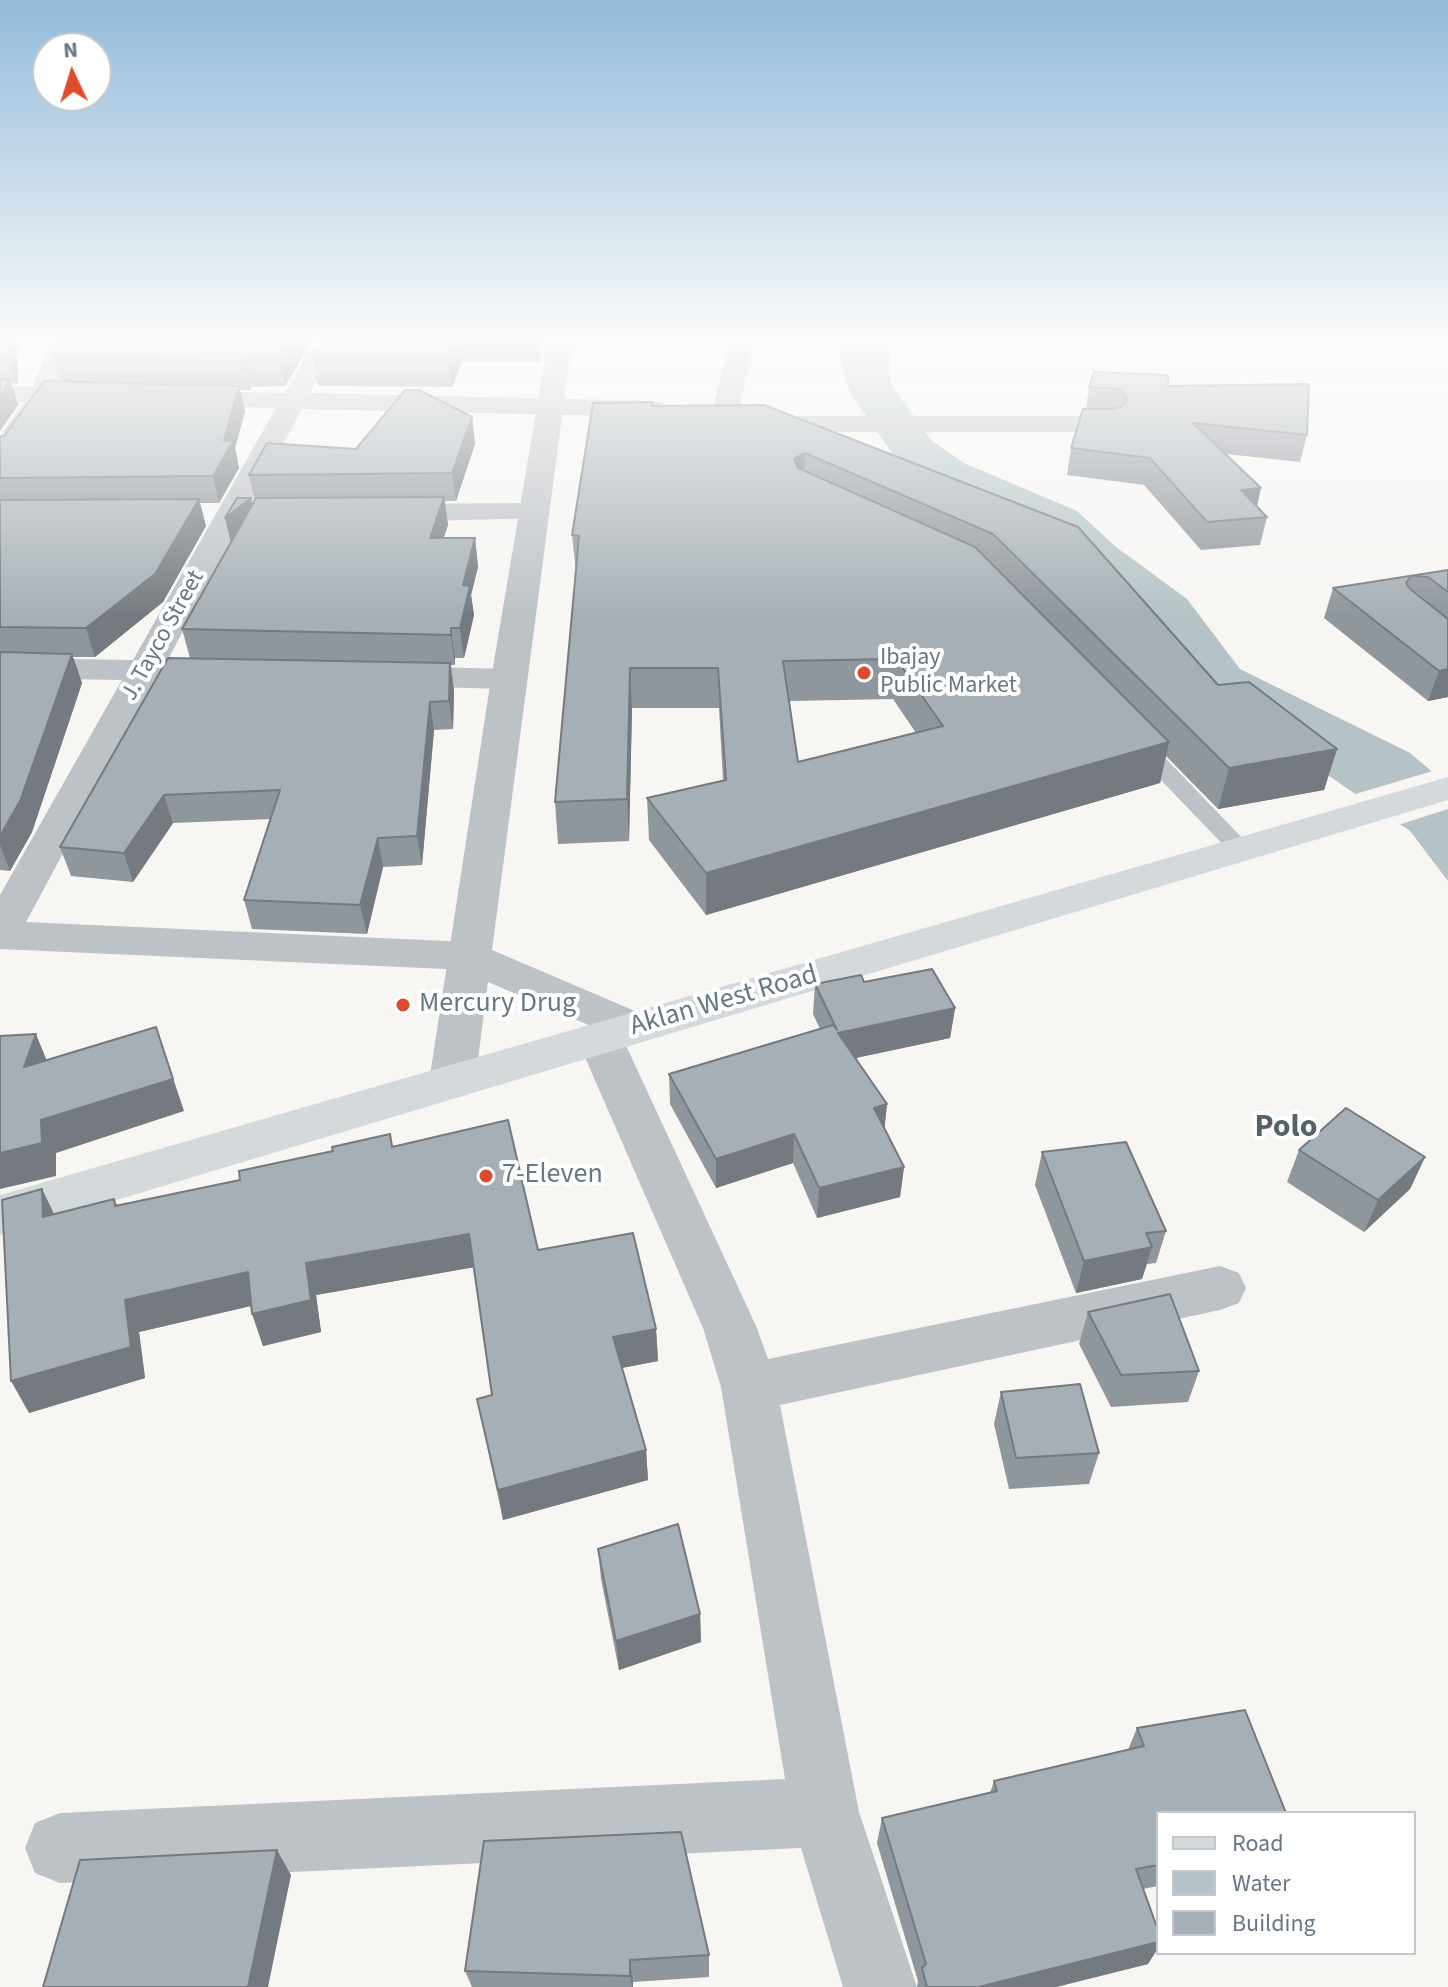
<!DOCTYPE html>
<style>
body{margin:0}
#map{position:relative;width:1448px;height:1987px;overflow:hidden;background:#f7f6f3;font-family:"Source Sans 3",sans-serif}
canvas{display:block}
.legend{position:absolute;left:1156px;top:1811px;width:260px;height:144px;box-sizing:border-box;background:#fff;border:2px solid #c2c9ce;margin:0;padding:10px 14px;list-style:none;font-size:24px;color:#667884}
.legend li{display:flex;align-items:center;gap:16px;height:40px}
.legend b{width:40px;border:2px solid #c2c9ce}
.north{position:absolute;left:32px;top:32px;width:80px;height:80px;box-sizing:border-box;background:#fff;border:2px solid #c2c9ce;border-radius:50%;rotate:356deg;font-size:22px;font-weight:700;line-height:32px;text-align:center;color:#667884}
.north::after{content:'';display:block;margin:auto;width:28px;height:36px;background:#de4b2c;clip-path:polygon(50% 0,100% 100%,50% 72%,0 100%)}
</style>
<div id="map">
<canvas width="1448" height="1987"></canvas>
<ul class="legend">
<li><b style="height:10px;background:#d4d9dc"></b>Road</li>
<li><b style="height:22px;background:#b5c3c6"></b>Water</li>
<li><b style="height:22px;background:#a6afb5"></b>Building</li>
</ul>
<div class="north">N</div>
</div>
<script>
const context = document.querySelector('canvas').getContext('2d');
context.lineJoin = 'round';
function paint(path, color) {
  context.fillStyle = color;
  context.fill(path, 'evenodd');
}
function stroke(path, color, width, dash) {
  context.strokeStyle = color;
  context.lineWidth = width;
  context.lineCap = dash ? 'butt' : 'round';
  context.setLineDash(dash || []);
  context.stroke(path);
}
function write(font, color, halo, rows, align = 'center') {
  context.font = font + ' "Source Sans 3",sans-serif';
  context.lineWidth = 8;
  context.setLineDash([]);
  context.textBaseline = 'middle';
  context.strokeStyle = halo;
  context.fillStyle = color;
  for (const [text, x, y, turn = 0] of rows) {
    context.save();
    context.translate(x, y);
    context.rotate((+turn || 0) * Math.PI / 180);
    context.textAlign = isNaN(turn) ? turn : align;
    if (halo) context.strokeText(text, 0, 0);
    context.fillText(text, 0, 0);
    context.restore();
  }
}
paint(new Path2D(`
 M846,340H890V383L931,440L964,463L1077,511L1116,547L1187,599L1240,669L1410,753L1448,785V881L1410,831L1304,759L904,470L850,393L839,357Z`), '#b5c3c6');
paint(new Path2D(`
 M1436,770L1448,780V809L1395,826L1352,795Z`), '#f7f6f3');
paint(new Path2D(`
 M1139,738L1147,739L1249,845L1253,850L1249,855H1233L1131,749L1128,744Z`), '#bdc2c6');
paint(new Path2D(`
 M315,340H339L310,393L653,401L662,403L666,409L662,415L653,417L302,409L167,661L182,664L187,671L182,678L156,681L26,922L468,942L483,946L489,956L483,966L468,970L0,949V895L122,680L0,678V658L133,660L276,408L182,406L173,403L169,398L173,393L182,390L285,393Z
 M730,340H754L738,416H1107L1116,418L1120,424L1116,430L1107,432H730L714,426L710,420Z
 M0,386L90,388L99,391L103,396L99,401L90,404L0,402Z
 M533,503L543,506L548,512L543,518L386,522L376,519L371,513L376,507L386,504Z
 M394,666L508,669L520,672L525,679L520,686L508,689L394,686L382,683L377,676L382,669Z
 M600,1023L616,1028L623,1039L757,1328L768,1359L1220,1266L1239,1273L1246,1288L1239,1303L1220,1310L780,1405L859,1812L917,1987H843L801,1848L60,1883L35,1873L25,1848L35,1823L60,1813L785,1779L721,1387L703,1328L577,1039L584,1028Z`), '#bdc2c6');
paint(new Path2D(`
 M50,340H74L56,395L10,461L0,463V436L30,394Z
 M548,340H572L492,950L649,1017L656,1028L649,1039L633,1044L488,982L475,1082L469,1094L452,1099L435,1094L429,1082L491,679Z`), '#bdc2c6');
paint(new Path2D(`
 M1448,777V800L0,1235V1195Z`), '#d4d9dc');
paint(new Path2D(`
 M0,340H17L18,384L11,383L18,405L0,431Z
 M313,340L285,386L251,387V390H240L245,411L235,448L239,468L219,503H200L206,526L163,602L95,657H73L82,683L32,832L10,871L0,870V437L4,436L62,381L54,357Z
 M323,340H541L540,362H462L452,387L318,386L313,358Z
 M1168,386L1307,435L1300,462L1226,454L1257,507L1267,517L1260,545L1201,550L1144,485L1067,475L1071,448L1086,409L1089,387Z
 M653,406L1078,527L1218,685L1337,749L1324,790L1218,809L1166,756L1160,783L706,915L649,840L647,798L723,780L719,708H632L629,841L558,844L555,802L576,572L572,535ZM893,699L916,733L798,762L789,701Z
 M472,417L475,444L456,501H445L448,525L443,538H475L478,567L471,595L474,615L464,658H455V665H451L454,691L453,729L434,730L422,865L383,867L367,934L252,929L244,900L271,819L173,823L133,882L71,876L60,847L190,658L182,629L231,543L225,518L252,505L255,501L249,475L356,449Z
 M1448,570V697L1428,701L1324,618L1333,588Z
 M864,982L955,1008L950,1038L856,1058L887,1104L884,1129L904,1167L900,1197L817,1218L793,1163L716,1188L670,1104L669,1074L820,1029L813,1014L815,984Z
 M390,1134L393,1147L538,1250L656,1329L658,1361L622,1368L646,1450L648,1480L503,1520L477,1399L492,1395L474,1267L316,1295L321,1332L263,1346L251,1306L139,1332L145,1378L29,1413L42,1189L54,1214L114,1199L117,1205L240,1180Z
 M1299,1150L1425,1157L1410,1189L1364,1232L1287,1182Z
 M1042,1152L1166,1231L1156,1263L1147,1264L1142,1279L1076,1293L1035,1185Z
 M1088,1312L1199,1371L1188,1402L1111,1407L1079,1344Z
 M1001,1392L1099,1453L1089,1484L1009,1489L994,1424Z
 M598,1549L700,1614L701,1642L619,1670L601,1579Z
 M1245,1710L1158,1813V1886L1143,1889L1158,1930V1948L1148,1964L1056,1987H917L918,1981L877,1843L882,1818L990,1793L994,1781L1128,1750L1137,1728Z
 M484,1841L709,1955V1977L633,1982V1987H472L465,1971Z`), '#8f969c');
paint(new Path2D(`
 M10,340H17L18,384L10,359Z
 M291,340H313L285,386L280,358Z
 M457,340H460L462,362L452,387L448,359Z
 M538,340H541L540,362Z
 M246,359L251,387V390L245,362Z
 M10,380L18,405L0,431V394Z
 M239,386L245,411L235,448L239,468L219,503L213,476Z
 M472,417L475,444L456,501L452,473Z
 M805,453L804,489L794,459Z
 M1261,488L1255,516L1241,490Z
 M444,497L448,525L434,567L430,538Z
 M251,498L257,526L232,546L225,518Z
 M199,499L206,526L163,602L95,657L86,628Z
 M475,538L478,567L471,595L474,615L464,658L460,628L463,585Z
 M451,628L455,658V665L451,635Z
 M72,654L82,683L32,832L10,871L0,845V836Z
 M450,663L454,691L453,729L449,701Z
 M630,668L632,708L629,841L627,799Z
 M1448,669V697L1428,701L1439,671Z
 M430,702L434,730L422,865L417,836Z
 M1169,742L1160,783L706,915V873Z
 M1337,749L1324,790L1218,809L1229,768Z
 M164,795L173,823L133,882L124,853Z
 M378,838L383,867L367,934L360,905Z
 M955,1008L950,1038L836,1062L838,1033Z
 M156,1027L184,1111L56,1153V1176L0,1189V1153Z
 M36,1034L49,1066L24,1067Z
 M887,1104L884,1134L874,1108Z
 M794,1134L793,1163L716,1188V1159Z
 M1425,1157L1410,1189L1364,1232L1378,1200Z
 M904,1167L900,1197L817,1218L819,1188Z
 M42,1189L57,1221L43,1217Z
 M469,1234L475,1267L316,1295L321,1332L263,1346L252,1314L306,1263Z
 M1152,1247L1142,1279L1076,1293L1084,1261Z
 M248,1272L259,1304L139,1332L145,1378L29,1413L11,1381L125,1300Z
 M656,1329L658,1361L616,1369L613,1337Z
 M646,1450L648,1480L503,1520L498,1490Z
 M700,1614L701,1642L619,1670L616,1641Z
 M277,1850L291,1875L268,1987H248Z
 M1158,1942V1948L1148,1964L1056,1987H979Z
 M630,1960L633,1982V1987H632L630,1976Z`), '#747a7f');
const building = new Path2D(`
 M0,340H10V359L0,358Z
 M61,340H291L280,358L246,359L245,362L54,357Z
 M323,340H457L448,359L313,358Z
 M1094,372L1168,375V386L1309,384L1307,435L1193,423L1261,488L1241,490L1267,517L1207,522L1150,458L1071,448L1083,409H1112L1121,407L1127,400L1121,389L1089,387Z
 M0,379L10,380L0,394Z
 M44,381L239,386L224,441H233L213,476L0,478V437L4,436Z
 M405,390H419L472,417L452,473L249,475L267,443L356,449Z
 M653,402L652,406L764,405L1078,527L1218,685L1249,682L1337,749L1229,768L993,534L805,453L794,459L798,468L975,547L1169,742L706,873L647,798L726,780L718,668H630L627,799L555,802L579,536L572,535L593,403ZM896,659L943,726L798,762L783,661Z
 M444,497L430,538H475L463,585L470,586L460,628H451V635L182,629L256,498Z
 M237,498H251L225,518Z
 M199,499L155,574L86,628L0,627V500Z
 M1448,570V592L1428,577L1411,576L1406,583L1410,589L1448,619V669L1439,671L1333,588Z
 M0,652L72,654L20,801L0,836Z
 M168,658L450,663L449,701L430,702L417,836L378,838L360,905L244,900L280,790L164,795L124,853L60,847Z
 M932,969L955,1008L838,1033L887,1104L874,1108L904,1167L819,1188L794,1134L716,1159L669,1074L833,1025L837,1030L815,984L861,975L864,982Z
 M156,1027L173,1079L41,1120L42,1143L0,1153V1036L36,1034L24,1067Z
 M1346,1108L1425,1157L1378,1200L1299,1150Z
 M508,1120L538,1250L633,1233L656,1329L613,1337L646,1450L498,1490L477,1399L492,1395L469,1234L306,1263L311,1300L252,1314L248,1272L125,1300L131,1347L11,1381L2,1200L42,1189L43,1217L114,1199L115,1206L240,1180L239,1171L333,1151L332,1147L390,1134L392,1147Z
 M1126,1142L1166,1231L1146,1233L1152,1247L1084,1261L1042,1152Z
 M1170,1294L1199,1371L1121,1375L1088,1312Z
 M1080,1384L1099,1453L1016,1458L1001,1392Z
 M678,1524L700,1614L616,1641L598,1549Z
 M1245,1710L1286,1813H1158V1865L1136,1869L1158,1930V1942L979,1987H927L922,1968L926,1964L882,1818L997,1791L994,1781L1144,1746L1137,1728Z
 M681,1832L709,1955L630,1960V1976L465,1971L484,1841Z
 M277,1850L248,1987H43L80,1860Z`);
paint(building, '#a6afb5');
stroke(building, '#747a7f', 2);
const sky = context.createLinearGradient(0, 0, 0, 618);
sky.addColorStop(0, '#93bada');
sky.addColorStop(0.55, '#fbfbfa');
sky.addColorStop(1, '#fbfbfa00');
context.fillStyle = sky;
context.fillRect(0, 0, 1448, 618);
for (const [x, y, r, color] of [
 [864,673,8,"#de4b2c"],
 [403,1005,8,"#de4b2c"],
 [486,1176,8,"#de4b2c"]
]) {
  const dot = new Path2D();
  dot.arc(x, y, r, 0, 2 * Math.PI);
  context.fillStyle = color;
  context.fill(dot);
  stroke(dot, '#fff', 3);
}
write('24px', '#667884', '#fff', [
 ["J. Tayco Street",164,636,-61]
]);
write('24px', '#667884', '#fff', [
 ["Ibajay",880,659],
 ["Public Market",880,687]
], 'left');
write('28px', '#667884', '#fff', [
 ["Aklan West Road",724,1002,-16]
]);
write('28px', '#667884', '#fff', [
 ["Mercury Drug",419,1005],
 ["7-Eleven",502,1176]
], 'left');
write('bold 32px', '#546169', '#fff', [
 ["Polo",1286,1129]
]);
</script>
